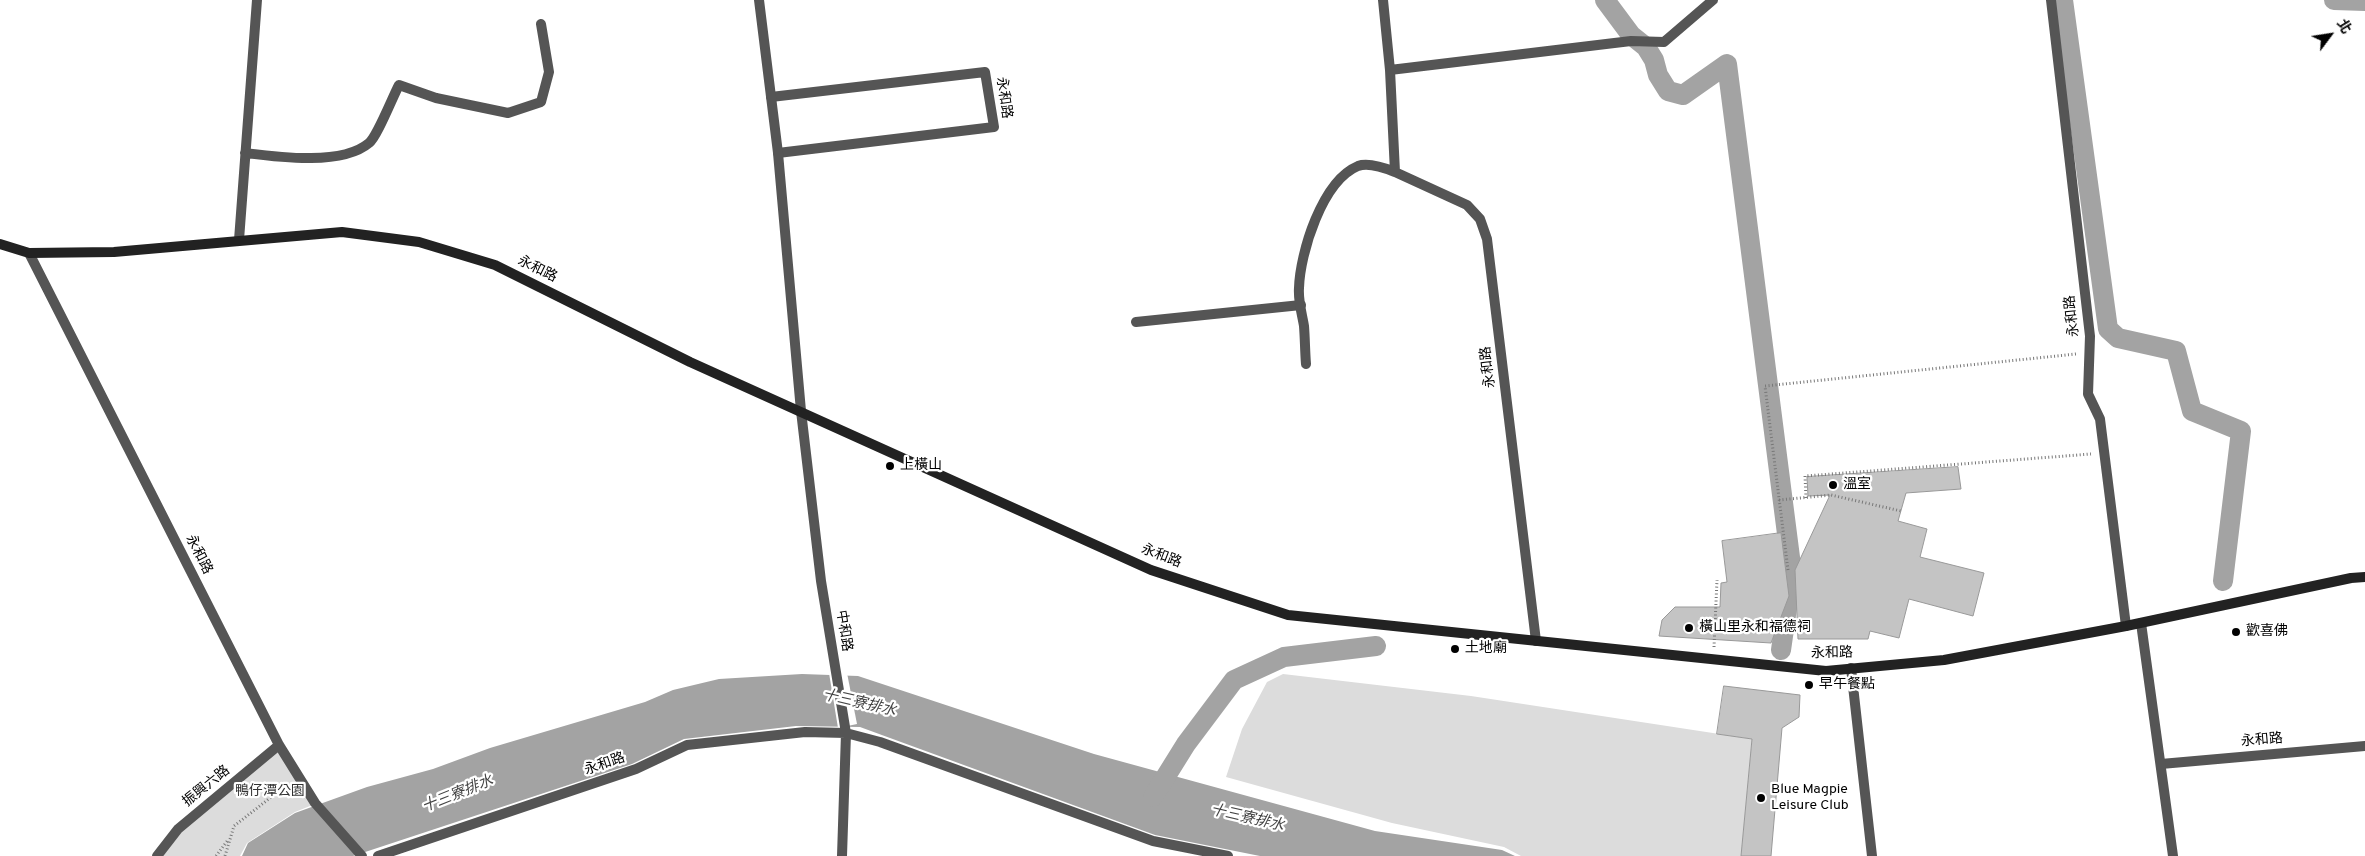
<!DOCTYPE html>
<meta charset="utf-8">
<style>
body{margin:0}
#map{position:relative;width:2365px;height:856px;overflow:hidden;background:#fff;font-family:Overpass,"Noto Sans TC",sans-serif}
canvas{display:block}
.north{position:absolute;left:2305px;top:10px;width:50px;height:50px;-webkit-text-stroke:4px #fff;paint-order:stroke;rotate:59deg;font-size:14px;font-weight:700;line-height:20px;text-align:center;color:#000}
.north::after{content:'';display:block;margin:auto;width:18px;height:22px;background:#000;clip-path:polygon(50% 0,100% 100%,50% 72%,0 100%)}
</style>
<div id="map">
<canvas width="2365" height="856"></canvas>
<div class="north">北</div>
</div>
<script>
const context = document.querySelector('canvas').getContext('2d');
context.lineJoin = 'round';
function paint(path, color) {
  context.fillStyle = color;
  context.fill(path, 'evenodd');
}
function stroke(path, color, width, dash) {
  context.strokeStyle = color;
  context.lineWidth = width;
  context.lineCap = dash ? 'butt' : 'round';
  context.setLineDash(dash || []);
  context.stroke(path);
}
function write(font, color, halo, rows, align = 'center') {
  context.font = font + ' Overpass,"Noto Sans TC",sans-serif';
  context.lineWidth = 4.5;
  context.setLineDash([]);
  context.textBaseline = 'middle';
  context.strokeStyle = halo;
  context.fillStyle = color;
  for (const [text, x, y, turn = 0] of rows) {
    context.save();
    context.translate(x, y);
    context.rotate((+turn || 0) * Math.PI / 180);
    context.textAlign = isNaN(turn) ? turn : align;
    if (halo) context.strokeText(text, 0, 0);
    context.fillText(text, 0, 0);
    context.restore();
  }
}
paint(new Path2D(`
 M1283,674L1471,696L1752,739L1741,856H1521L1504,847L1392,823L1226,777L1242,729L1267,682Z
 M279,747L315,804L295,812L247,843L240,856H158L178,830Z`), '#dcdcdc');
paint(new Path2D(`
 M802,674L858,676L1094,754L1375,831L1502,850L1515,856H1260L1155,835L860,727L796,726L684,739L632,764L353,856H242L248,843L295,813L367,787L433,769L490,748L645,702L673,690L719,679Z`), '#a3a3a3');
paint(new Path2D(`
 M829,673H847L857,724L838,728Z`), '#fff');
stroke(new Path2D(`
 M1605,0L1631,35L1646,47L1654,60L1658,75L1668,91L1683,95L1727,64L1792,573L1781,650
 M2063,0L2108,329L2118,338L2176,351L2192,411L2241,431L2223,581
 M2334,0L2365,1
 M1153,797L1186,744L1234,680L1284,657L1376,646`), '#a3a3a3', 20);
const building = new Path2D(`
 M1958,467L1961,489L1906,493L1898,521L1927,529L1920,557L1984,573L1973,616L1909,599L1899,638L1870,631L1868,639H1798L1795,570L1830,495L1808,496L1807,477Z
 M1781,533L1789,596L1771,643L1659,636L1662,620L1675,607H1720L1721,583L1727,582L1722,541Z
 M1724,686L1800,695L1799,717L1782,728L1771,856H1741L1752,739L1717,734Z`);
paint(building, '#c4c4c4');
stroke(building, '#999', 1);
stroke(new Path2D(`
 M1806,498L1805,476L2091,454
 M1779,500L1831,495L1901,511
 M1788,570L1765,386L2076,354
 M1714,647L1717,580
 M216,856L228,840
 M225,856L234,826L288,784`), '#777', 3, [1, 2.5]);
stroke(new Path2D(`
 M771,97L985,72L994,127L778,153
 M1136,322L1301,305
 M1851,668L1872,856
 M2161,764L2365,746`), '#555', 10);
stroke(new Path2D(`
 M759,0L778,153L801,411L821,581L846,733L842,856
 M1383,0L1390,70L1395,172L1467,205L1480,219L1487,239L1536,641
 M2051,0L2090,336L2088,394L2100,419L2126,626
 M1390,70L1631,41L1664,42L1713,0
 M245,153C277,157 342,166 369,143C377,137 393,96 399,85L436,98L508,113L541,102L549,72L541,24
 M239,240L257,0
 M29,253L279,745L315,803L362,856
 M1306,364C1305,352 1305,339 1304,326C1302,314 1298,301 1299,288C1300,253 1322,181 1358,166C1369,162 1385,168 1395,172
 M2141,623L2173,856
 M157,856L178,829L279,745
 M378,856L636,769L687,745L805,732L846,733L880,742L1153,841L1228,856`), '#555', 10);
stroke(new Path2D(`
 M0,244L29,253L114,252L342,232L419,242L495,265L690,362L1151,570L1288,615L1826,671L1944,660L2126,626L2351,578L2365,577`), '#222', 10);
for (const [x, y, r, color] of [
 [890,466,5,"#000"],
 [1833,485,5,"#000"],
 [1689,628,5,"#000"],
 [2236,632,5,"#000"],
 [1455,649,5,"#000"],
 [1809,685,5,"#000"],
 [1761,798,5,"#000"]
]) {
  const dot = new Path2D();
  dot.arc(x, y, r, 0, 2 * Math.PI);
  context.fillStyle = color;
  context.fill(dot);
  stroke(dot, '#fff', 2);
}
write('14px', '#000', '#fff', [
 ["永和路",1003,98,82],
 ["永和路",537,270,26],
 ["永和路",2073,316,-96],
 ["永和路",1489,367,-97],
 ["永和路",198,555,63],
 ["永和路",1161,557,21],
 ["中和路",843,631,81],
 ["永和路",1832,654,-1],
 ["永和路",2262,741,-5],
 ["永和路",605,765,-19],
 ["振興六路",207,787,-39]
]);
write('14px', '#000', '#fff', [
 ["上橫山",900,466],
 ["溫室",1843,485],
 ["橫山里永和福德祠",1699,628],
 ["歡喜佛",2246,632],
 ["土地廟",1465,649],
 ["早午餐點",1819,685],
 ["Blue Magpie",1771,790],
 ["Leisure Club",1771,806]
], 'left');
write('14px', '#333', '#fff', [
 ["鴨仔潭公園",270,792]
]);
write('italic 15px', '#444', '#fff', [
 ["十三寮排水",859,704,13],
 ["十三寮排水",458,795,-22],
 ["十三寮排水",1247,819,13]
]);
</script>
